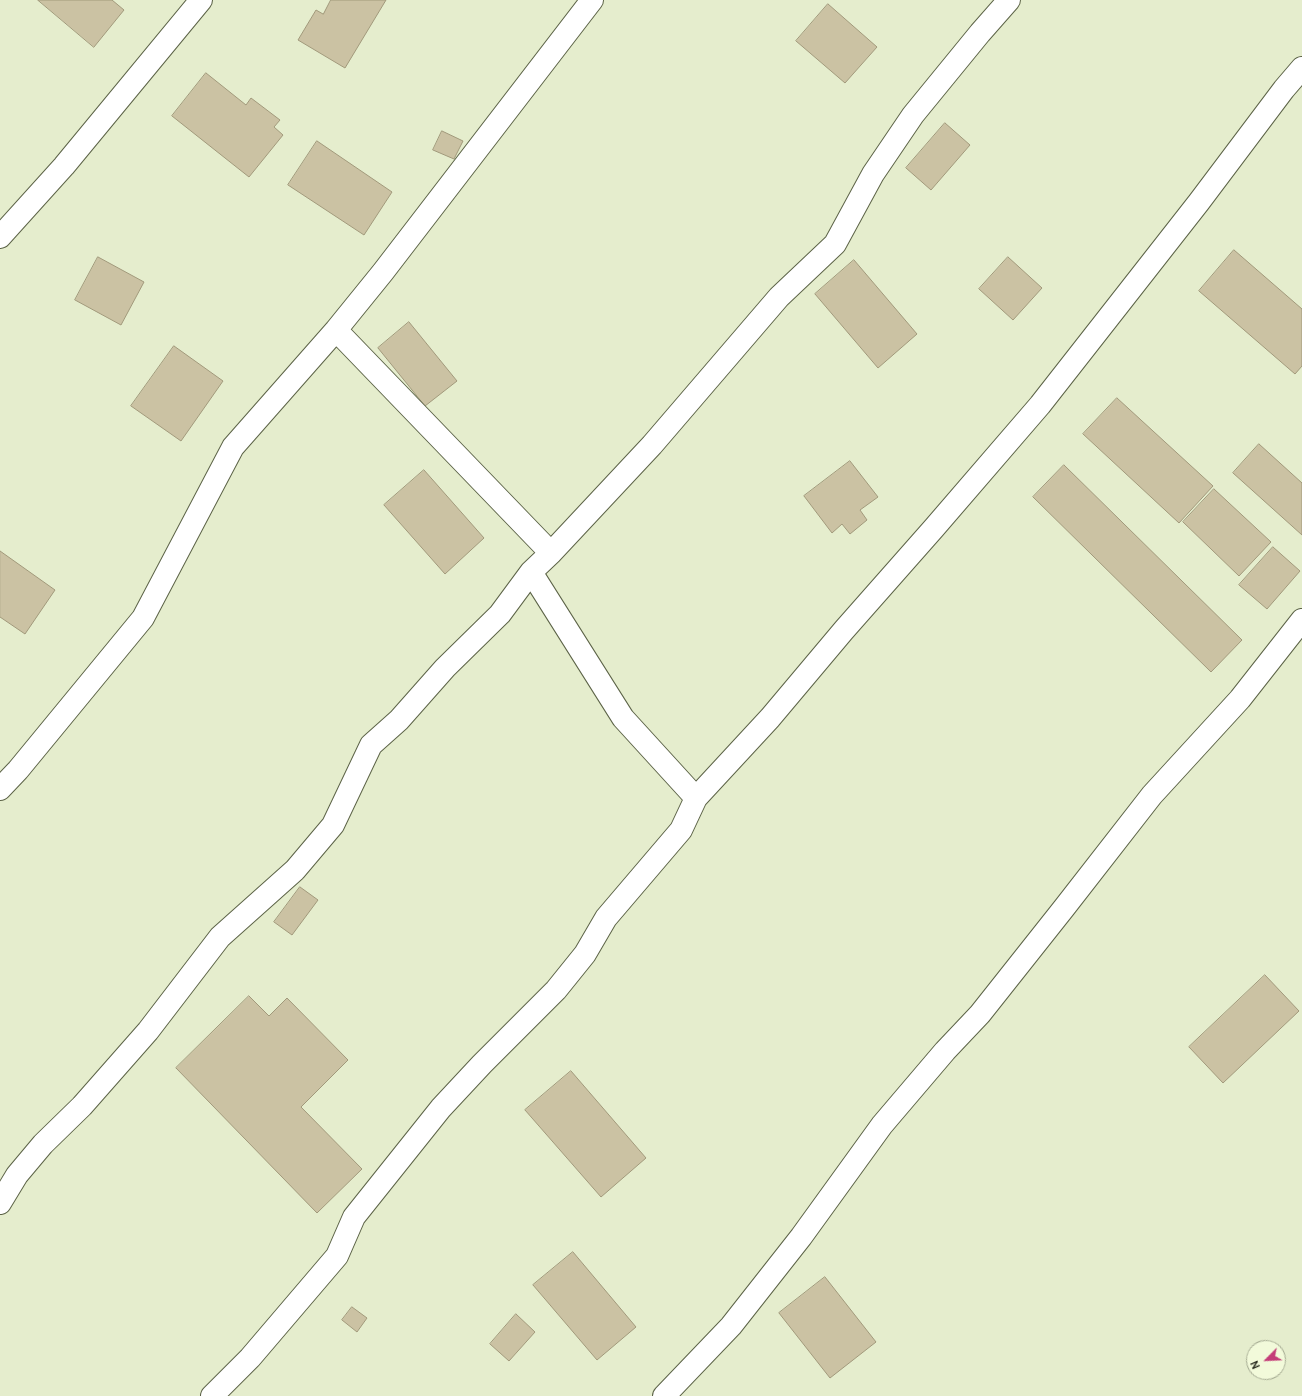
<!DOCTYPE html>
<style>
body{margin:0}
#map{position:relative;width:1302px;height:1396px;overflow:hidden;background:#e5edcd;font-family:Overpass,sans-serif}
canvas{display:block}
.north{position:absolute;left:1246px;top:1340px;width:40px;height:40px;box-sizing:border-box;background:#f2fada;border:1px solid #a4aa91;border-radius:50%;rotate:246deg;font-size:11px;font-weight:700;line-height:16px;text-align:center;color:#2e3124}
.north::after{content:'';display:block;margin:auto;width:14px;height:18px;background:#c43c78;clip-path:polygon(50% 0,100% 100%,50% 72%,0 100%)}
</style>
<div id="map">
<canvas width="1302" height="1396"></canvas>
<div class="north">N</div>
</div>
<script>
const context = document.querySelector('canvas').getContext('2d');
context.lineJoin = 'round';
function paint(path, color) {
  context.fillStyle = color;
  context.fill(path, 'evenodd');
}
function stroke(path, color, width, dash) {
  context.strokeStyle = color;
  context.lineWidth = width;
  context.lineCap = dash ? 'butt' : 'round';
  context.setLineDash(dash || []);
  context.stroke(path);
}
const building = new Path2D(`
 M38,0H112L124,10L94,47Z
 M331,0H386L345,68L298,40L316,10L323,14Z
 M828,4L877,47L845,83L796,41Z
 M206,73L246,105L251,98L280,120L274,127L283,135L249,177L172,116Z
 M945,123L970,145L931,190L906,168Z
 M442,131L463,141L454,159L433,150Z
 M317,141L392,192L364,235L288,185Z
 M1234,250L1302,309V366L1295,374L1199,291Z
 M98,257L144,282L121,325L75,300Z
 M1008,257L1042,288L1013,320L979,289Z
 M854,260L917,334L878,368L815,294Z
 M409,322L457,381L425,406L378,348Z
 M174,346L223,381L181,441L131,406Z
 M1117,398L1213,486L1179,523L1083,434Z
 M1259,444L1302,483V535L1233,473Z
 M850,461L878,497L860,510L867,520L850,534L842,524L832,533L804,496Z
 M1064,465L1242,640L1211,672L1033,497Z
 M424,470L484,538L445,574L384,505Z
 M1214,489L1271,542L1239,576L1183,522Z
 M1273,547L1300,571L1267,609L1239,585Z
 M0,551L55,590L25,634L0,617Z
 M300,887L318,900L292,935L274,922Z
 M1265,975L1299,1011L1223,1083L1189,1047Z
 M249,996L269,1016L287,998L348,1060L301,1107L362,1169L317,1213L176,1068Z
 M571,1071L646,1158L601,1197L525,1110Z
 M573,1252L636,1327L597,1360L533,1285Z
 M825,1277L876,1342L830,1378L779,1313Z
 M352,1307L367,1318L357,1332L342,1320Z
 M516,1314L535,1332L509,1361L490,1344Z`);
paint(building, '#cbc2a3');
stroke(building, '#a1997b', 1);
const minor = new Path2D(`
 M0,237L64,166L201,0
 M336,330L551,553
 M531,572L623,718L696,798
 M0,789L18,770L143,618L233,447L336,330L383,272L592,0
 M0,1203L17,1175L43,1144L82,1106L148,1031L220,937L295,870L333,825L371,745L399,720L445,668L500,614L531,572L551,553L652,445L779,297L835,244L873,174L913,115L980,33L1009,0
 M212,1396L250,1358L337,1256L354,1217L441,1108L482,1064L556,990L585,954L606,918L681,830L696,798L770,718L844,630L934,528L1040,405L1199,202L1284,89L1302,68
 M664,1396L731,1326L801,1237L882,1125L945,1051L980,1014L1064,908L1152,795L1240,699L1302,620`);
stroke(minor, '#5c6347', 24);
stroke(minor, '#fff', 22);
</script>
